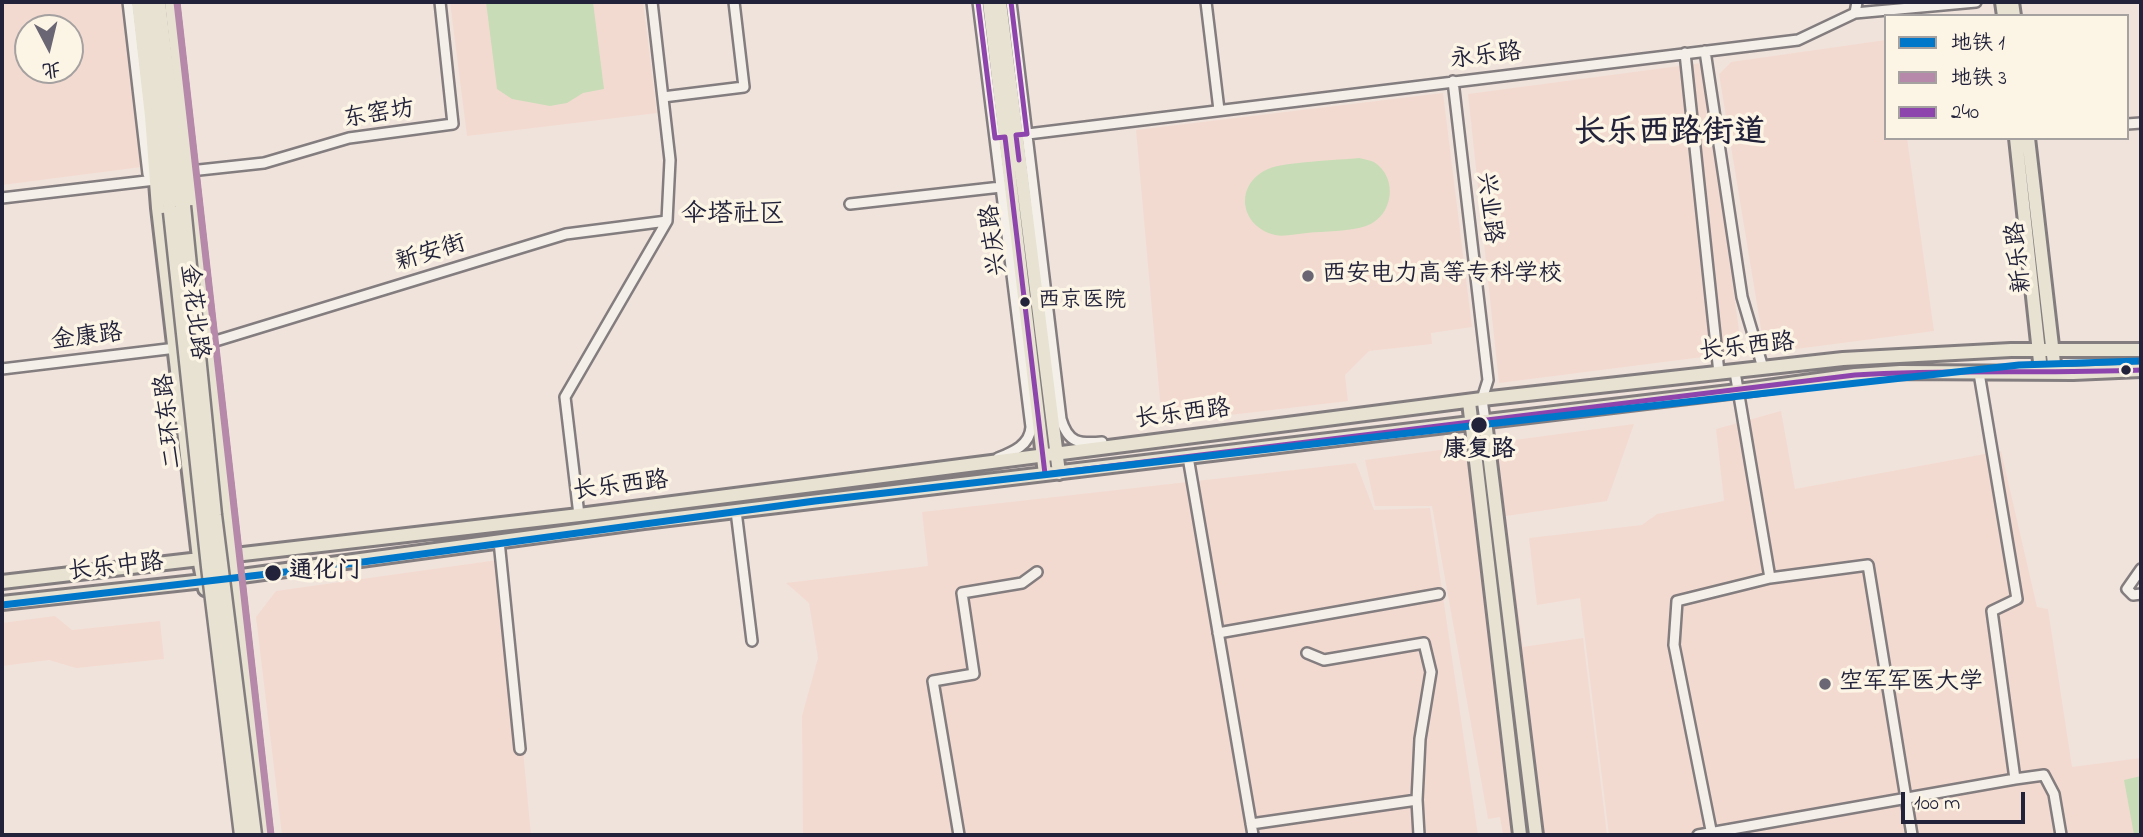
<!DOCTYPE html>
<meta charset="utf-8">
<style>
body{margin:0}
#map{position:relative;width:2143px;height:837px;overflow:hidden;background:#f0e3db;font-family:"Indie Flower","LXGW WenKai TC",sans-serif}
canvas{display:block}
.frame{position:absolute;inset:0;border:4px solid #22223b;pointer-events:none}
.legend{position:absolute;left:1884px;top:14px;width:245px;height:126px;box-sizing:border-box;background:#fcf5e5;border:2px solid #a5a1a1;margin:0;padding:9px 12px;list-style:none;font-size:21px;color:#22223b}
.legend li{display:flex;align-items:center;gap:14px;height:35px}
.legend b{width:35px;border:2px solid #a5a1a1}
.north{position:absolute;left:14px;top:14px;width:70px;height:70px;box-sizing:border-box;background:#fcf5e5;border:2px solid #a5a1a1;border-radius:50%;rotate:173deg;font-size:19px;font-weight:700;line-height:28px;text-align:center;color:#22223b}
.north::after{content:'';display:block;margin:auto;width:24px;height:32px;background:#6a6673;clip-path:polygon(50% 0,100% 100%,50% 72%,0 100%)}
.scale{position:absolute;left:1901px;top:792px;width:124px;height:32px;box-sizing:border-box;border:4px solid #22223b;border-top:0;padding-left:9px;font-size:21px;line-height:24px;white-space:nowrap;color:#22223b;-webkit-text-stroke:5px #fcf5e5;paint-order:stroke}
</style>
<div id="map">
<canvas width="2143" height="837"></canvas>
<div class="frame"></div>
<ul class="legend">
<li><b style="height:9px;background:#0077c8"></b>地铁 1</li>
<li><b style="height:9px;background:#b688a9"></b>地铁 3</li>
<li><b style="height:9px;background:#8e44ad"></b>240</li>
</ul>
<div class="north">北</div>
<div class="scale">100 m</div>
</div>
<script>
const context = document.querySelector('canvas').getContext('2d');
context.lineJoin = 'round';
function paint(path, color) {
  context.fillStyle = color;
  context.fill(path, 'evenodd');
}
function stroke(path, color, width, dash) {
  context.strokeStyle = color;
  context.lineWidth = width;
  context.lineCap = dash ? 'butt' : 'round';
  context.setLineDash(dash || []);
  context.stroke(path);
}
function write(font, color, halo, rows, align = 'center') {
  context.font = font + ' "Indie Flower","LXGW WenKai TC",sans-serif';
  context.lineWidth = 7;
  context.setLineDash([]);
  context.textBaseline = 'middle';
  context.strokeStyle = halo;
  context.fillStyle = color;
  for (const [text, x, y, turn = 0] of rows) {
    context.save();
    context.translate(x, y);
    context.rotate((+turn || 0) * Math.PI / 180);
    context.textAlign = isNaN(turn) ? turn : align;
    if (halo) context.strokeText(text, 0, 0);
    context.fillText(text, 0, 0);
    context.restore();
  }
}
paint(new Path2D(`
 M2,2H123L141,167L2,185ZM70,28V70H28V28Z
 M450,2H643L657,113L467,136Z
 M1886,40V138H1907L1934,331L1765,353L1719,74L1731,62Z
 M1702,63L1742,352L1499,383L1468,94Z
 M1443,93L1472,327L1431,333L1432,344L1369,351L1345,375L1348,401L1162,423L1136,130Z
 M1781,411L1795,489L2001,451L2037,607L2048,609L2072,767L2141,758V835H1609L1580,598L1537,605L1529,538L1642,525L1657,514L1724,501L1716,429Z
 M1634,424L1607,501L1506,516L1523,647L1583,638L1607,835H1503L1500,817L1488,819L1432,506H1375L1365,460Z
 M1356,463L1374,510L1430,508L1478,835H803L802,716L818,658L809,603L786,583L928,566L922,512Z
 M505,559L531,835H282L256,617L276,591Z
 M55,616L72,630L160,621L164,659L76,668L49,660L2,666V623Z`), '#f3dad0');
paint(new Path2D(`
 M486,2H593L604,89L583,93L567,103L550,106L512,99L497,89Z
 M1359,158C1363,159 1370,160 1374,162C1399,178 1393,217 1366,226C1348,232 1325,231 1307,233C1297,234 1284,237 1275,235C1239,226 1234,184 1268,169C1283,162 1339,160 1359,158Z
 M2141,776V835H2134L2124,780Z`), '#c8ddb7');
const minor = new Path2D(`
 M128,2L148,174L155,180
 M978,2L1031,427C1030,445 1013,452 998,458
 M1011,2L1061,419C1068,443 1079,444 1102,442
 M1206,2L1219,110
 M1855,13L1857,2
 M1705,51L1742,297L1763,368
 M1685,53L1719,373
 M1453,81L1488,380L1482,399L1485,421
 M663,97L744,87L734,2
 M2127,124L2141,123
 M995,138L1798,40L1855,13L1976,2
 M190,171L264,163L349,138L453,124L440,2
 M2,198L155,180
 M850,204L1001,187
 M209,343L566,234L667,221
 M2,369L176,348
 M1735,372L1770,578
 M1979,373L2017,599L1992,611L2015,779L2044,775L2054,794L2061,835
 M1188,457L1253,835
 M736,511L752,641
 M579,515L565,397L667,221L670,160L652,2
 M499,541L520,749
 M2141,569L2127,589L2133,595L2141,594
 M1218,633L1439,594
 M1417,800L1419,835
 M1251,824L1417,800L1420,739L1431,672L1424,643L1324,660L1307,653
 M959,835L933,681L974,674L962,593L1022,583L1037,572
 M1698,835L2015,779
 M1712,835L1674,645L1677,601L1770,578L1868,565L1912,835`);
const major = new Path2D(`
 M138,2L151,116L158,208L199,558L205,589
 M171,2L265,835
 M989,2L1045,474
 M1000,2L1059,473
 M2002,2L2004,16
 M2012,2L2014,16
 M2016,138L2041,371
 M2028,138L2055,372
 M1469,402L1520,835
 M1485,421L1536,835
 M2,582L579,515L1482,399L1843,359L2011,350H2141
 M2,603L204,581L644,522L1738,391L1855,375L1900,372L2073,373L2141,370`);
const highway = new Path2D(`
 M146,2L171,212
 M158,2L183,206
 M185,195L190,171`);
stroke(minor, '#837d7f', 14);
stroke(major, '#837d7f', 18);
stroke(highway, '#837d7f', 19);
stroke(minor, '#f4f0e9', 9);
stroke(major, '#e8e2d2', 12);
stroke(highway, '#e8e2d2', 14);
const highwayBridge = new Path2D(`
 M183,206L214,515L254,835
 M171,212L209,567L242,835`);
stroke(highwayBridge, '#837d7f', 19, []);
stroke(highwayBridge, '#e8e2d2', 14);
stroke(new Path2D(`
 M978,2L995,138L1005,137L1045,474L1855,375C1950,369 2046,374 2141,370
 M1011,2L1027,134L1016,135L1019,160`), '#8e44ad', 5);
stroke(new Path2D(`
 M2,605L311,569L815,501L1479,425L2019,365L2141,361`), '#0077c8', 7);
stroke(new Path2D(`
 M177,2L271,835`), '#b688a9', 7);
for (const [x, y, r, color] of [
 [1308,276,7,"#6a6673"],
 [1025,302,6,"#22223b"],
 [2126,370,6,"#22223b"],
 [1479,425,9,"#22223b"],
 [273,573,9,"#22223b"],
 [1825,684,7,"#6a6673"]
]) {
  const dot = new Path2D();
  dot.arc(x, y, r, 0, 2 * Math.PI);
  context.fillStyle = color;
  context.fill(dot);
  stroke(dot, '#fcf5e5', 2.5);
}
write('22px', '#22223b', '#fcf5e5', [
 ["西京医院",1038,302]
], 'left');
write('24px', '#22223b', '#fcf5e5', [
 ["永乐路",1486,58,-7],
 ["东窑坊",379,116,-9],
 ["兴业路",1487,208,83],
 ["兴庆路",996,240,-97],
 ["新安街",431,255,-17],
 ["新乐路",2021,257,-96],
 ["金花北路",192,312,83],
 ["金康路",87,339,-7],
 ["长乐西路",1747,349,-6],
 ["长乐西路",1183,416,-7],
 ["二环东路",171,421,-96],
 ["长乐西路",621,488,-7],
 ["长乐中路",116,569,-6]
]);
write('24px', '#22223b', '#fcf5e5', [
 ["西安电力高等专科学校",1322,276],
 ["空军军医大学",1839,684]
], 'left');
write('bold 24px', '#22223b', '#fcf5e5', [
 ["康复路",1479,452],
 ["通化门",289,573,"left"]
]);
write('26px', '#22223b', '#fcf5e5', [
 ["伞塔社区",733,217]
]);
write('bold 32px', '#22223b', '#fcf5e5', [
 ["长乐西路街道",1670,136]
]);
</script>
